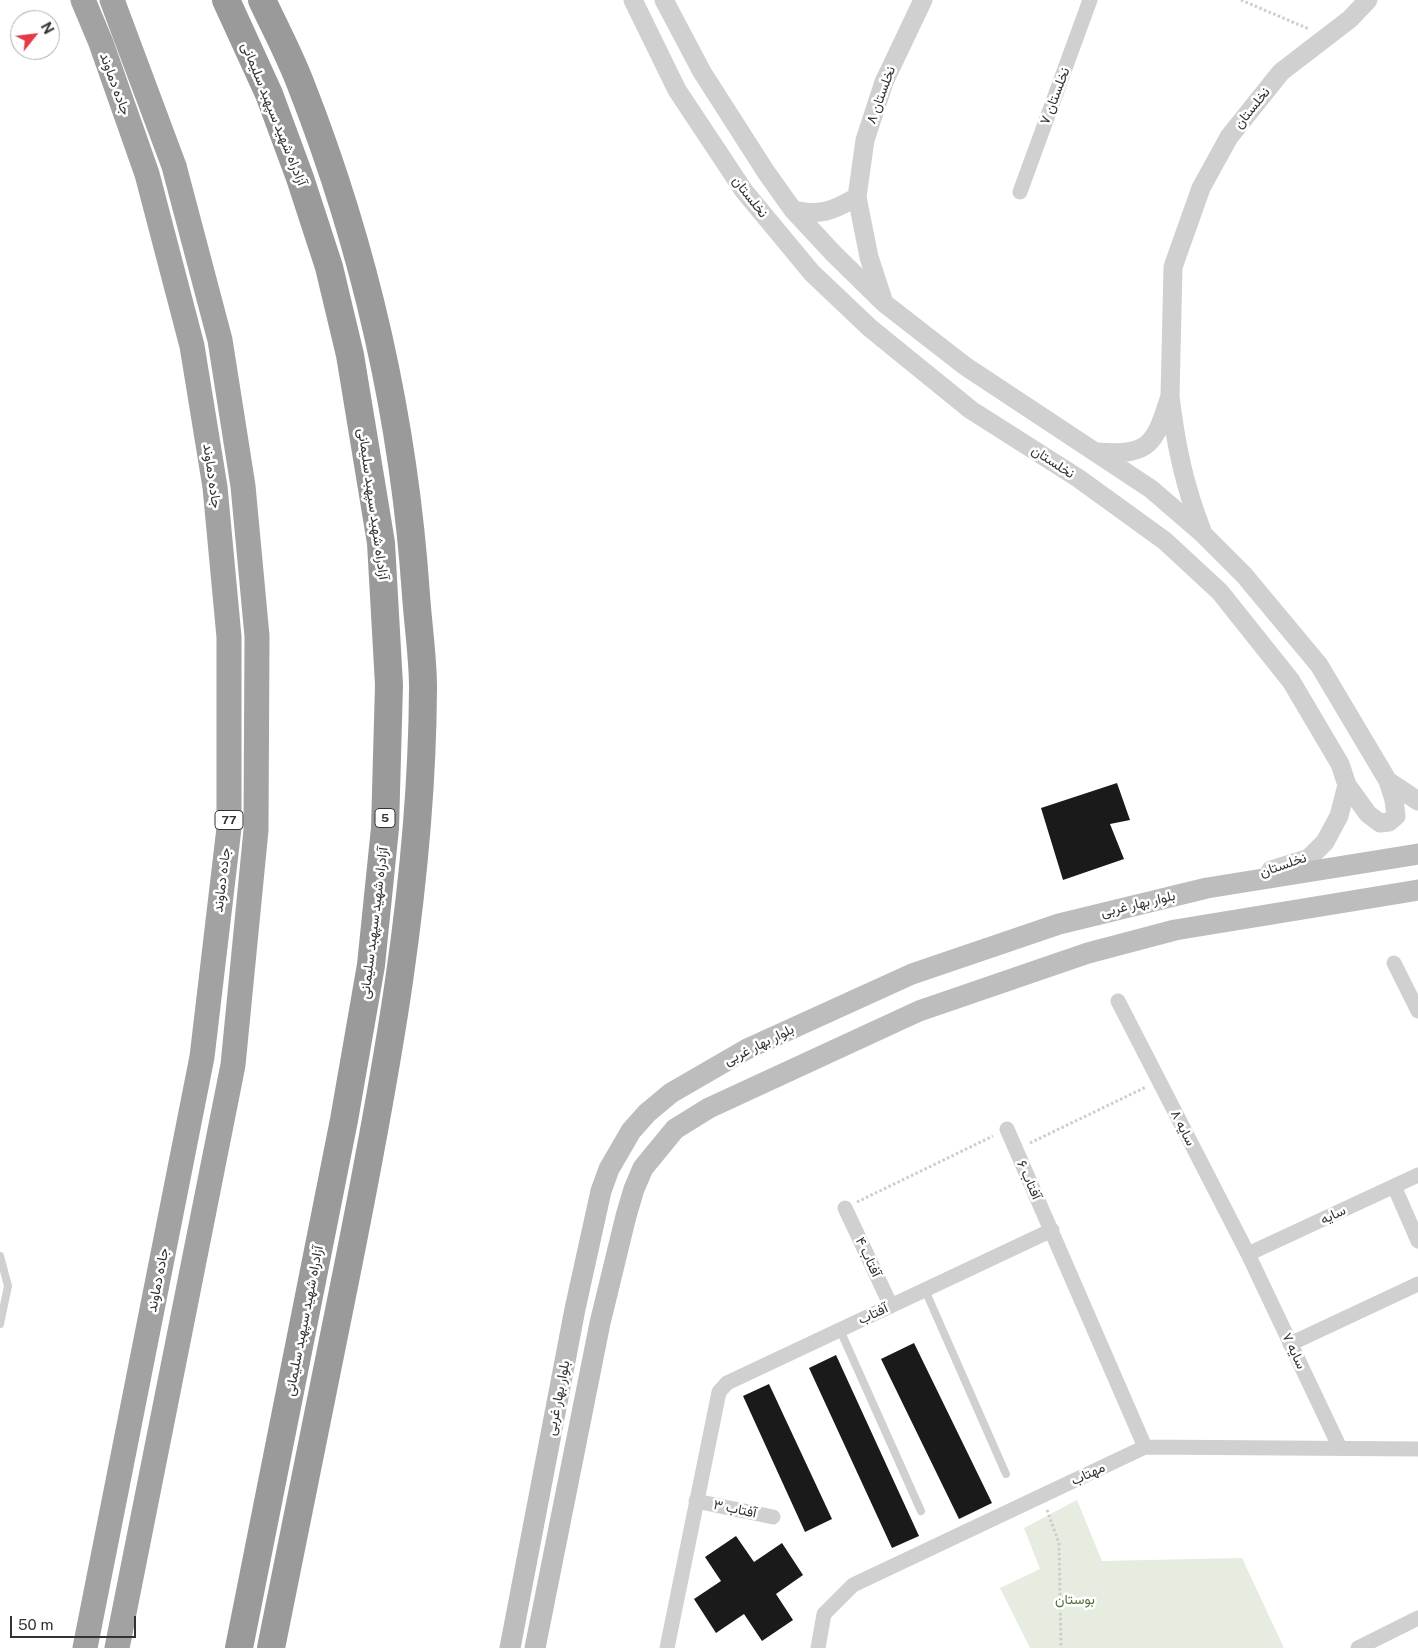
<!DOCTYPE html>
<meta charset="utf-8">
<style>
body{margin:0}
#map{position:relative;width:1418px;height:1648px;overflow:hidden;background:#fff;font-family:"Public Sans",sans-serif}
canvas{display:block}
.north{position:absolute;left:10px;top:10px;width:50px;height:50px;box-sizing:border-box;background:#fff;border:1px solid #adadad;border-radius:50%;rotate:61deg;font-size:14px;font-weight:700;line-height:20px;text-align:center;color:#333}
.north::after{content:'';display:block;margin:auto;width:18px;height:22px;background:#e63946;clip-path:polygon(50% 0,100% 100%,50% 72%,0 100%)}
.scale{position:absolute;left:10px;top:1616px;width:126px;height:22px;box-sizing:border-box;border:2px solid #333;border-top:0;padding-left:6px;font-size:15px;line-height:18px;white-space:nowrap;color:#333;-webkit-text-stroke:4px #fff;paint-order:stroke}
</style>
<div id="map">
<canvas width="1418" height="1648"></canvas>
<div class="north">N</div>
<div class="scale">50 m</div>
</div>
<script>
const context = document.querySelector('canvas').getContext('2d');
context.lineJoin = 'round';
function paint(path, color) {
  context.fillStyle = color;
  context.fill(path, 'evenodd');
}
function stroke(path, color, width, dash) {
  context.strokeStyle = color;
  context.lineWidth = width;
  context.lineCap = dash ? 'butt' : 'round';
  context.setLineDash(dash || []);
  context.stroke(path);
}
function write(font, color, halo, rows, align = 'center') {
  context.font = font + ' "Public Sans",Vazirmatn,sans-serif';
  context.lineWidth = 5;
  context.setLineDash([]);
  context.textBaseline = 'middle';
  context.strokeStyle = halo;
  context.fillStyle = color;
  for (const [text, x, y, turn = 0] of rows) {
    context.save();
    context.translate(x, y);
    context.rotate((+turn || 0) * Math.PI / 180);
    context.textAlign = isNaN(turn) ? turn : align;
    if (halo) context.strokeText(text, 0, 0);
    context.fillText(text, 0, 0);
    context.restore();
  }
}
paint(new Path2D(`
 M1077,1500L1102,1561L1242,1558L1284,1648H1030L1000,1588L1040,1569L1024,1528Z`), '#e6ecdf');
paint(new Path2D(`
 M1117,783L1130,820L1110,824L1124,859L1063,880L1041,808Z
 M914,1343L992,1503L959,1519L881,1359Z
 M836,1355L919,1536L892,1548L809,1368Z
 M769,1384L832,1519L805,1532L743,1396Z
 M736,1536L754,1562L782,1543L803,1575L776,1594L793,1620L762,1641L744,1614L716,1633L694,1599L721,1581L705,1557Z`), '#1a1a1a');
stroke(new Path2D(`
 M1241,0L1309,29
 M1030,1143L1146,1087
 M857,1202L993,1136
 M1047,1510L1059,1543L1061,1648`), '#cdcdcd', 3, [2.5, 2.5]);
stroke(new Path2D(`
 M0,1256L8,1286L0,1324
 M925,1290L1006,1474
 M840,1330L921,1511`), '#d0d0d0', 8);
stroke(new Path2D(`
 M1020,192L1090,0
 M1394,963L1418,1011
 M1118,1001L1248,1254L1340,1448
 M1007,1129L1145,1447
 M1394,1186L1418,1241
 M845,1208L891,1306
 M1248,1254L1418,1175
 M1290,1344L1418,1284
 M696,1501L773,1517
 M667,1648L719,1392L727,1383L1052,1230
 M818,1648L824,1614L853,1585L1145,1447L1418,1449
 M1358,1648L1418,1618`), '#d0d0d0', 15);
stroke(new Path2D(`
 M633,0L677,90L744,191L812,273L870,328L971,410L1078,478L1165,541L1220,592L1291,681L1340,764L1347,785L1339,816L1325,842L1309,858L1271,870
 M664,0L702,72L766,172L793,210L834,254L884,303L965,366L1151,489L1202,533L1244,575L1319,665L1388,781L1418,801
 M793,210C822,216 832,211 857,197
 M883,300L869,257L857,197L865,140L884,82L923,0
 M1170,396L1173,267L1201,188L1229,137L1281,72L1350,19L1368,0
 M1098,452C1151,456 1155,443 1170,396C1176,446 1184,484 1202,531
 M1347,785L1368,814L1380,823L1389,822L1396,816L1394,800L1388,781`), '#d0d0d0', 19);
stroke(new Path2D(`
 M510,1648L575,1309L601,1191L609,1169L631,1131L647,1113L671,1093L747,1049L912,974L1059,924L1207,888L1418,854
 M535,1648L600,1323L626,1216L634,1189L643,1168L675,1129L709,1108L919,1011L1088,953L1175,930L1418,890`), '#bdbdbd', 21);
stroke(new Path2D(`
 M83,0L101,43L147,174L192,346L215,487L229,637V828L202,1057L85,1648
 M112,0L174,166L220,340L243,486L257,636L256,830L233,1065L117,1648`), '#a2a2a2', 25);
stroke(new Path2D(`
 M226,0L269,94L300,178L329,267L350,355L381,543L389,685L385,828L371,965L344,1120L239,1648
 M262,0C275,28 290,56 301,85C365,248 404,420 416,595C418,625 423,657 423,688C422,883 386,1075 348,1266C322,1393 297,1521 271,1648`), '#9a9a9a', 28);
for (const [x, y, w] of [
 [385,818,20],
 [229,820,28]
]) {
  const box = new Path2D();
  box.roundRect(x - w / 2, y - 9.5, w, 19, 4);
  context.fillStyle = '#fff';
  context.fill(box);
  stroke(box, '#333', 1);
}
write('bold 12px', '#333', null, [
 ["5",385,818],
 ["77",229,820]
]);
write('14px', '#333', '#fff', [
 ["جاده دماوند",115,84,70],
 ["نخلستان ۸",881,95,-70],
 ["نخلستان ۷",1055,96,-69],
 ["نخلستان",1252,108,-51],
 ["آزادراه شهید سپهبد سلیمانی",274,114,68],
 ["نخلستان",750,197,52],
 ["نخلستان",1053,462,33],
 ["جاده دماوند",212,476,82],
 ["آزادراه شهید سپهبد سلیمانی",373,504,82],
 ["نخلستان",1283,865,-19],
 ["جاده دماوند",222,880,-83],
 ["بلوار بهار غربی",1138,904,-13],
 ["آزادراه شهید سپهبد سلیمانی",374,923,-83],
 ["بلوار بهار غربی",759,1045,-26],
 ["سایه ۸",1183,1128,63],
 ["آفتاب ۶",1029,1180,66],
 ["سایه",1333,1215,-25],
 ["آفتاب ۴",868,1257,65],
 ["جاده دماوند",158,1280,-79],
 ["آفتاب",873,1314,-25],
 ["آزادراه شهید سپهبد سلیمانی",304,1321,-79],
 ["سایه ۷",1294,1351,65],
 ["بلوار بهار غربی",558,1398,-79],
 ["مهتاب",1088,1474,-25],
 ["آفتاب ۳",735,1509,12]
]);
write('14px', '#56703f', '#fff', [
 ["بوستان",1075,1600]
]);
</script>
